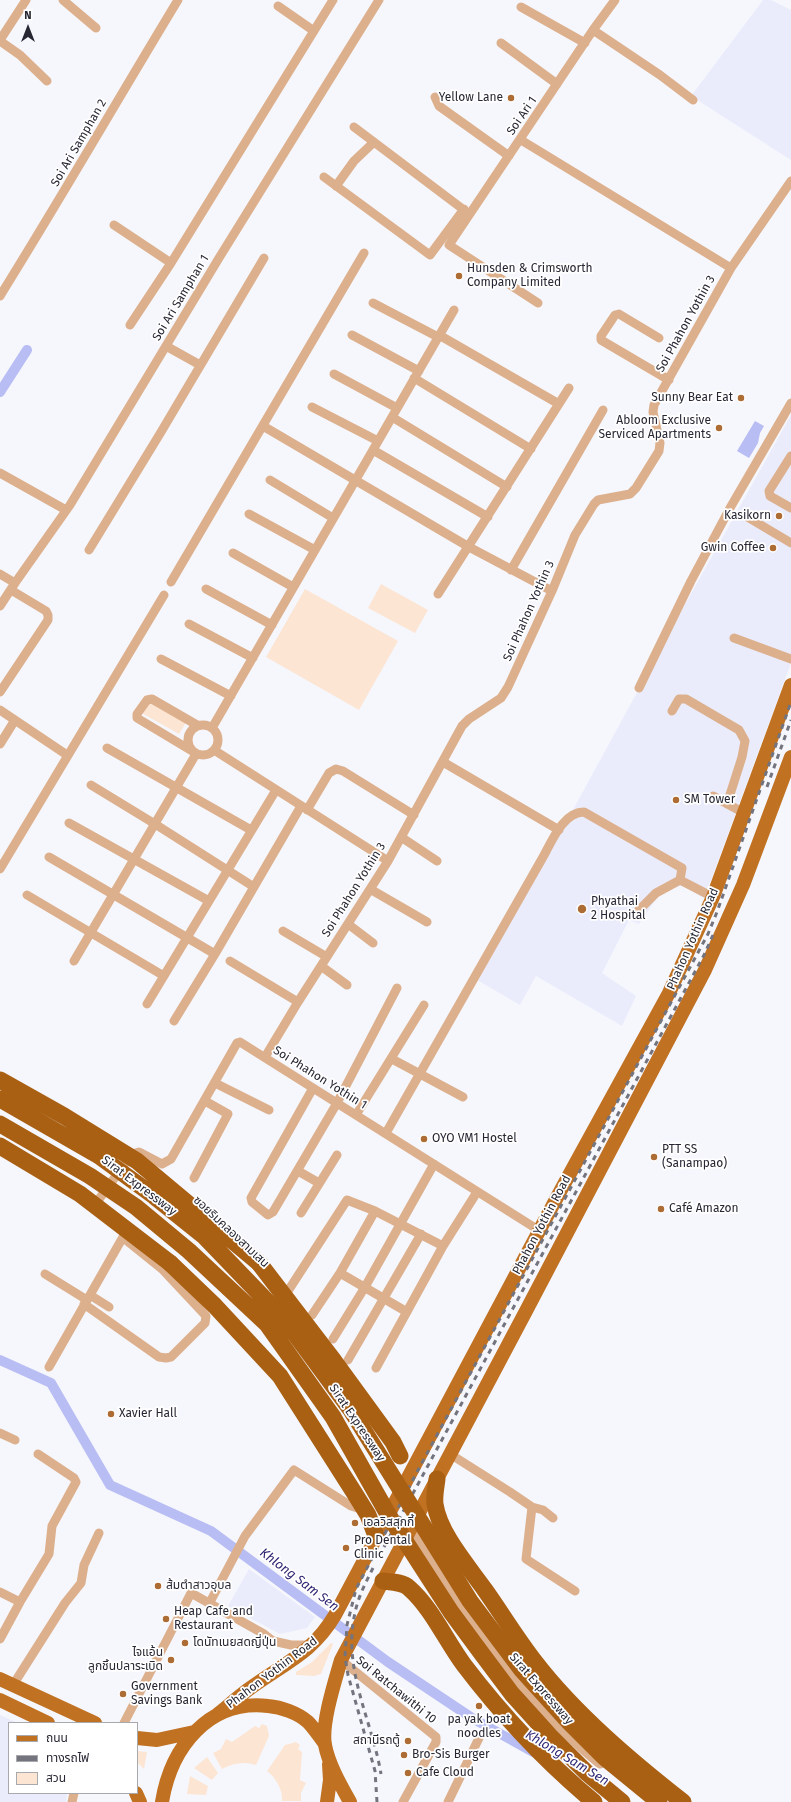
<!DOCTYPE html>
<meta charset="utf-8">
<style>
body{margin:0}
#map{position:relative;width:791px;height:1802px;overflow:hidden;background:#f6f7fd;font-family:"Fira Sans","Noto Sans Thai",sans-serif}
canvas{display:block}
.legend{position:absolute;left:8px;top:1722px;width:130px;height:72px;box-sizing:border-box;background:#fff;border:1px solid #a8a9ad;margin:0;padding:5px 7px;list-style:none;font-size:12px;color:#262733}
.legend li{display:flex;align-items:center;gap:8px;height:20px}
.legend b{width:20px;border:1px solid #a8a9ad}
.north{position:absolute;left:8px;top:8px;width:40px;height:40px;-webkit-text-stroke:3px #fff;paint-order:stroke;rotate:0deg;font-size:11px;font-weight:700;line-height:16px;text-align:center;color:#262733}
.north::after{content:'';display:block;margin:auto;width:14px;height:18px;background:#262733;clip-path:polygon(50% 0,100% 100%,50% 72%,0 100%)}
</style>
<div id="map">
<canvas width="791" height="1802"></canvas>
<ul class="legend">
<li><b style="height:5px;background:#c07122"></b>ถนน</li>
<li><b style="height:5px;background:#73747e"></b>ทางรถไฟ</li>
<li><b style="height:11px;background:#fce5d3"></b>สวน</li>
</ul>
<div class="north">N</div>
</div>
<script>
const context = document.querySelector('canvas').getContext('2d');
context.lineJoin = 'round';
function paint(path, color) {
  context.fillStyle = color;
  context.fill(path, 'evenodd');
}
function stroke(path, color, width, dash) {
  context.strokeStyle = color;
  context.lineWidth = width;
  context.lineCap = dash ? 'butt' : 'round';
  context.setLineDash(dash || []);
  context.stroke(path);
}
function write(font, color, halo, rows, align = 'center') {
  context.font = font + ' "Fira Sans","Noto Sans Thai",sans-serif';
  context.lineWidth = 3.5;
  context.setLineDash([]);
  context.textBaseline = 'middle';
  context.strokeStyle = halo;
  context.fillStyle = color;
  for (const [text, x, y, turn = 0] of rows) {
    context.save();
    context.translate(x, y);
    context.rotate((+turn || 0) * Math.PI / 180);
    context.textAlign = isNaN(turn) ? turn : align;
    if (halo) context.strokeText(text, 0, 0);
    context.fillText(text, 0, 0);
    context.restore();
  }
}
paint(new Path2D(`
 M763,0H771L791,10V160L691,96Z
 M791,415V663L711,880L703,898L683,885L661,892L639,924L629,920L602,973L636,996L622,1026L536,976L520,1005L472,977L574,808L683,608Z
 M249,1569L315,1617L307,1628L280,1634L228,1606Z
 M0,1715L18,1723H9V1793H67L66,1802H0Z`), '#eaecfc');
paint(new Path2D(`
 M381,584L428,610L415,633L368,608Z
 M305,589L398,641L359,710L266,657Z
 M146,698L187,721L179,734L138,711Z
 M331,1643L333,1644L321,1674L314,1676L296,1675V1672L312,1662Z
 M262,1724L267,1726L269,1736L256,1765C244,1761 233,1763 222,1769L213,1753L221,1749L226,1739L232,1742L255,1726L259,1728Z
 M296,1742L300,1745L298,1749L302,1752L300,1780L306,1783L301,1793V1801H282C283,1790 276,1778 267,1771L285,1745Z
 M137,1751L147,1752L144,1769L137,1762Z
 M207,1757L218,1773L212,1780L194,1768Z
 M190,1776L208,1786L206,1795L187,1794Z`), '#fce5d3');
paint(new Path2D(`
 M755,421L764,426L760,433L758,443L749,458L737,451Z`), '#b8bdf3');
stroke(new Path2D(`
 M0,392L27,350
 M0,1360L51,1383L110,1485L211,1531L388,1662L472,1718L533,1752`), '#b8bdf3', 10);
stroke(new Path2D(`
 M63,0L96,28
 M278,6L314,31
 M521,7L585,43
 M593,30L660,75L693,100
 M0,40L26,0
 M0,41L20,55L47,81
 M501,43L557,84
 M435,97L439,106L509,156
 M354,127L468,213
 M521,140L731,268
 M324,177L430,255L464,209
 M336,186L354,161L374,142
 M114,225L171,263
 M0,296C61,198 118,99 178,0
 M373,303L438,337
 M538,303L449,245L593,30L615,0
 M130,325L171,263L333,0
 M352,335L419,371
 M439,335L559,404
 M659,338L619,314L615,315L601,336V340L669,380
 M166,346L200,365
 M334,374L397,408
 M414,378L531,449
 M312,407L378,441
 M392,417L507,487
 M263,426L469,547L552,591
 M373,450L488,517
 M791,456L769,491L770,496L791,508
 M0,473L66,510
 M270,480L333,518
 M249,514L315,550
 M744,515L791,543
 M89,550L161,432L264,258
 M233,553L293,587
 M511,570L603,410
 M0,574L15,583
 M171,582L364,253
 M206,589L272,625
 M438,594L569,388
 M0,606L15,583L70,505L219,258L379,0
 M189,624L253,658
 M734,638L791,659
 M161,659L231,696
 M639,688L691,581L730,508L791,403
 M0,692L48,620V615L46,611L11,590
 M0,710L67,755
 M672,711L679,699H686L739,730L745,741L742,757L727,804
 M188 740a15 15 0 1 1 30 0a15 15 0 1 1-30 0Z
 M212,728L454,310
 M0,744L15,720
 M107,748L251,830
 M214,750L388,861
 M192,751L137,718V714L147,700L152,699L197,725
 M443,762L559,830
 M91,785L155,824L254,887
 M713,796L744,813
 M307,810L329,773L336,769L343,771L414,815
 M69,823L209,901
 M401,837L437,861
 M49,857L215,954
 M0,869L164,595
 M370,889L427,922
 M27,895L164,976
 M636,913L656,893L680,880L713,897
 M348,924L373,943
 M283,931L327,957
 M74,961L196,754
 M230,961L298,1002
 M321,966L347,985
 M147,1004L276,790
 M174,1021L215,954L301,806
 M265,1057L298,1002L388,861L462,726L469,719L501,698L508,687L552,591L575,535L594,504L598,500L630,494L636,488L659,451L660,443L653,412L654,405L731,268L791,181
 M392,1059L463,1097
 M215,1083L269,1110
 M313,1088L251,1198L252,1202L268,1215L273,1212L337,1103L397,988
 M356,1115L424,1005
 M386,1133L543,857C552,841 563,812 584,812L682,868L680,880
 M298,1171L319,1183
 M194,1178L228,1114L205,1101
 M95,1209L94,1206L132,1154L139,1152L162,1164L171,1159L237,1043L240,1042L540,1231
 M301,1213L337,1155
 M340,1273L407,1312
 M45,1274L87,1300
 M288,1291L347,1200L375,1211L443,1246
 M90,1295L109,1307
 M84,1304L159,1357L166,1358L171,1357L205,1323L206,1316L162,1269L126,1240
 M312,1315L340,1273L375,1211
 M333,1339L365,1287L434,1164
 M348,1360L421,1234
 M49,1367L123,1237
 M376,1368L443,1246L477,1192
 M0,1433L15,1440
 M450,1454L510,1492L532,1507L526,1559L575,1591
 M532,1507L543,1510L553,1518
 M0,1592L20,1602
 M209,1604L245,1536L294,1470L351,1506L364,1510
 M0,1639L20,1602L49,1554L52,1526L76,1482L74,1478L38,1454
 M341,1660L436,1737V1742L403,1802
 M13,1685L65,1603L81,1583L84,1565L99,1533
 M124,1723L191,1593L264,1634L273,1641L291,1645H311
 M72,1802L74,1793
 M448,1802L479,1738`), '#ddb08d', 9);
stroke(new Path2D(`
 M412,1527C433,1558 452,1591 473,1621C510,1673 551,1723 600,1763`), '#ddb08d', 11);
stroke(new Path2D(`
 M0,1679L95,1723
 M0,1700L48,1723
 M218,1714C228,1706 238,1697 249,1689C284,1663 312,1654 335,1615L562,1188L669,993L713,897L791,685
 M137,1738L157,1740L194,1732
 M136,1793L140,1802
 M162,1802C171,1747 209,1699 268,1706C281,1707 298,1713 308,1722C314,1728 319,1736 325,1744
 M327,1802L330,1780L329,1764
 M350,1802C340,1784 329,1765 325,1745C321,1724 335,1681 341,1660L526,1311L705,970L743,885L791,757`), '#c07122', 14);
stroke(new Path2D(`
 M170,1263L215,1306L280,1376L355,1494L368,1515L376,1536
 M259,1263L334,1361L393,1442L400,1456
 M437,1479C436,1487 434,1496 435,1504C439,1533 468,1566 485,1590C502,1614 517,1639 535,1662C575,1714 632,1762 683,1802
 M383,1581C392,1582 403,1582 409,1588C432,1608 446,1641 464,1665C502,1715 546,1762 594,1802`), '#a96013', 17);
stroke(new Path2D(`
 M767,787L791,720
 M384,1547L704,955L713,935
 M373,1568C366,1582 358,1597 355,1613C342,1669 372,1720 381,1774
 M377,1802L375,1771L348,1675L345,1657L347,1625L356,1589L417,1472L708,934L717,912L791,702`), '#73747e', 3, [5, 5]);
stroke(new Path2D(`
 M0,1080L64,1116L137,1161L259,1263
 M0,1099L99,1156L154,1196L204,1236L284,1319L351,1410L470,1601L521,1669L569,1722L605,1758L659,1802
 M0,1124L90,1176L136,1207L189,1251L267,1324L333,1417L389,1516L451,1612L482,1654L512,1694L550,1736L587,1773L622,1802
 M0,1146L80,1194L170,1263`), '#a96013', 17);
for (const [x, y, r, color] of [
 [511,98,4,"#ac6c34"],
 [459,276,4,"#ac6c34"],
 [741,398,4,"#ac6c34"],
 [719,428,4,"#ac6c34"],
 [779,516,4,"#ac6c34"],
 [773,548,4,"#ac6c34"],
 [676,800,4,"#ac6c34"],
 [582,909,5,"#ac6c34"],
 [424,1139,4,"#ac6c34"],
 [654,1157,4,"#ac6c34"],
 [661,1209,4,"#ac6c34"],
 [111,1414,4,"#ac6c34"],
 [355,1523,4,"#ac6c34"],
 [346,1548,4,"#ac6c34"],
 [158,1586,4,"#ac6c34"],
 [166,1619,4,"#ac6c34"],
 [185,1643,4,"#ac6c34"],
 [171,1660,4,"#ac6c34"],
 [123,1694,4,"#ac6c34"],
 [479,1706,4,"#ac6c34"],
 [408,1741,4,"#ac6c34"],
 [404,1755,4,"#ac6c34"],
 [408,1773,4,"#ac6c34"]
]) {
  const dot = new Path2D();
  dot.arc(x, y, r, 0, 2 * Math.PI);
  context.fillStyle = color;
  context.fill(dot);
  stroke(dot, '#fff', 1.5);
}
write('12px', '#262733', '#fff', [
 ["Yellow Lane",503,98,"right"],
 ["Hunsden & Crimsworth",467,269],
 ["Company Limited",467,283],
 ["Sunny Bear Eat",733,398,"right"],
 ["Abloom Exclusive",711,421,"right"],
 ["Serviced Apartments",711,435,"right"],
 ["Kasikorn",771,516,"right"],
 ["Gwin Coffee",765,548,"right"],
 ["SM Tower",684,800],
 ["Phyathai",591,902],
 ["2 Hospital",591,916],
 ["OYO VM1 Hostel",432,1139],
 ["PTT SS",662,1150],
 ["(Sanampao)",662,1164],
 ["Café Amazon",669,1209],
 ["Xavier Hall",119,1414],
 ["เอลวิสสุกกี้",363,1523],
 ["Pro Dental",354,1541],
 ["Clinic",354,1555],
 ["ส้มตำสาวอุบล",166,1586],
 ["Heap Cafe and",174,1612],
 ["Restaurant",174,1626],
 ["โดนัทเนยสดญี่ปุ่น",193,1643],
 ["ไจแอ้น",163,1653,"right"],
 ["ลูกชิ้นปลาระเบิด",163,1667,"right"],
 ["Government",131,1687],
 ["Savings Bank",131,1701],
 ["pa yak boat",479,1720,"center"],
 ["noodles",479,1734,"center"],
 ["สถานีรถตู้",400,1741,"right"],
 ["Bro-Sis Burger",412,1755],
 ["Cafe Cloud",416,1773]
], 'left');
write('12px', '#262733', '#fff', [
 ["Soi Ari 1",522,116,-56],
 ["Soi Ari Samphan 2",79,143,-60],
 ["Soi Ari Samphan 1",181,298,-59],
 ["Soi Phahon Yothin 3",686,324,-61],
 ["Soi Phahon Yothin 3",529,611,-66],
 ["Soi Phahon Yothin 3",354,890,-58],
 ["Phahon Yothin Road",693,939,-66],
 ["Soi Phahon Yothin 1",320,1078,32],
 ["Sirat Expressway",139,1186,37],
 ["Phahon Yothin Road",542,1225,-62],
 ["ซอยริมคลองสามเสน",231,1232,43],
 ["Sirat Expressway",357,1423,56],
 ["Phahon Yothin Road",272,1673,-37],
 ["Sirat Expressway",541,1689,49],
 ["Soi Ratchawithi 10",396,1690,39]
]);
write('italic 13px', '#2f2774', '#fff', [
 ["Khlong Sam Sen",299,1580,37],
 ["Khlong Sam Sen",567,1758,31]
]);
</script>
